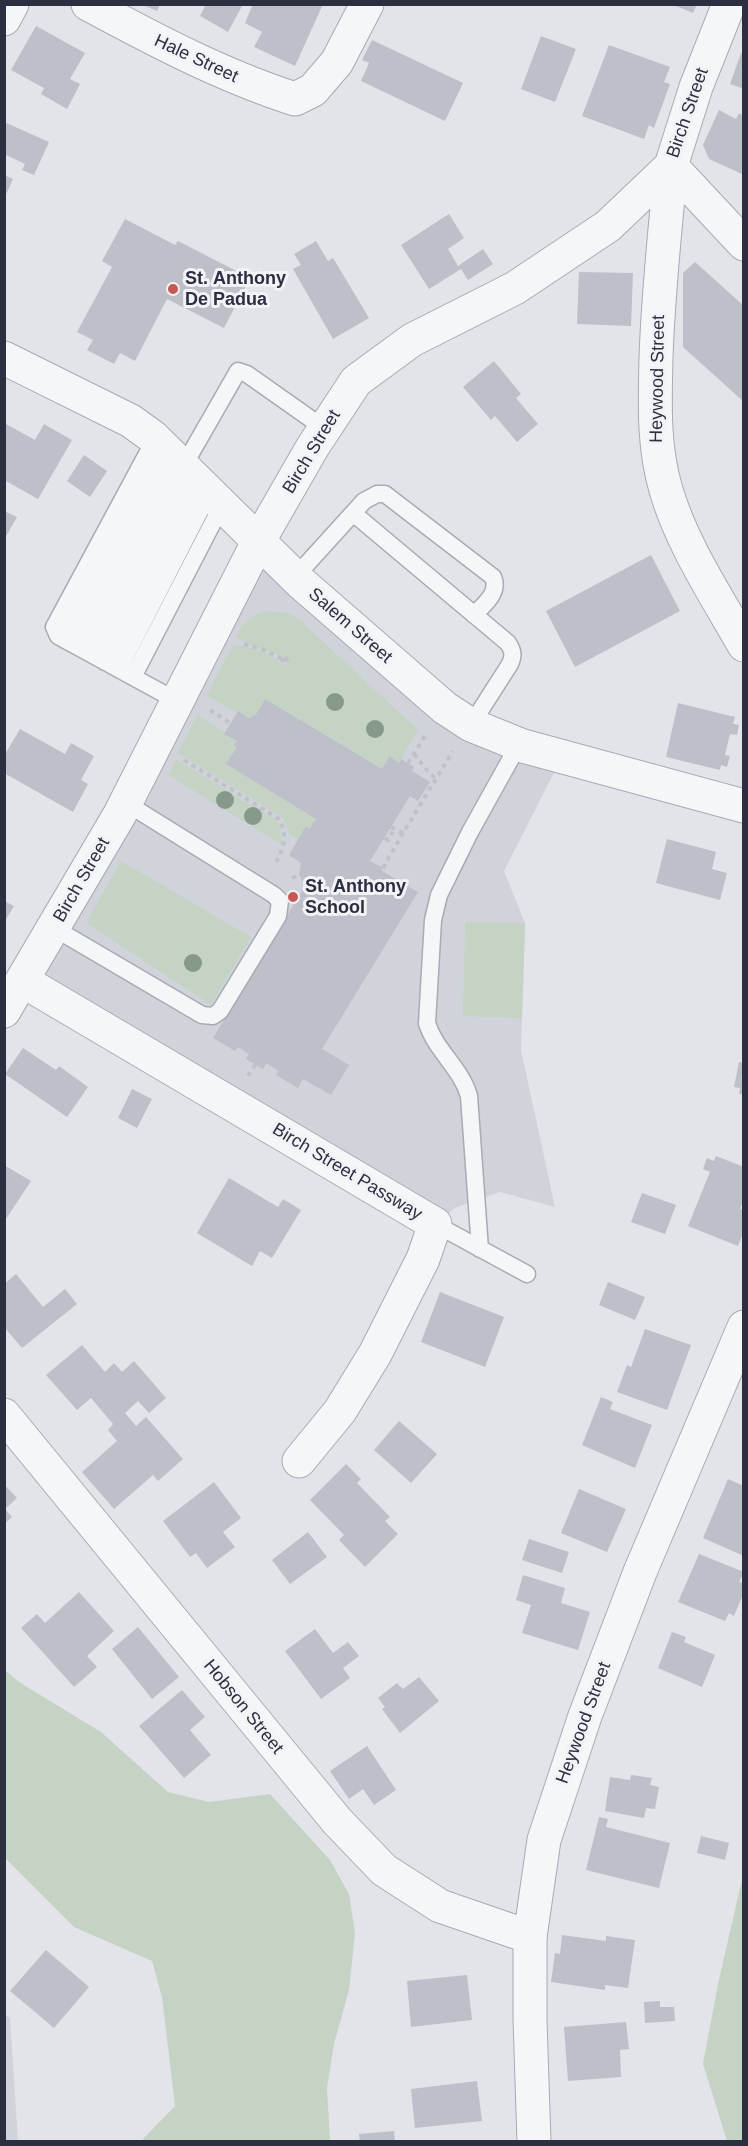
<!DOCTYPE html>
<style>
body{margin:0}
#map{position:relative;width:748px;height:2146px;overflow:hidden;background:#e3e4ea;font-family:Arial,sans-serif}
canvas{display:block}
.frame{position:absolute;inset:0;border:6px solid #2c2f40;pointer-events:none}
</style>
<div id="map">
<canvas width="748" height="2146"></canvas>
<div class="frame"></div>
</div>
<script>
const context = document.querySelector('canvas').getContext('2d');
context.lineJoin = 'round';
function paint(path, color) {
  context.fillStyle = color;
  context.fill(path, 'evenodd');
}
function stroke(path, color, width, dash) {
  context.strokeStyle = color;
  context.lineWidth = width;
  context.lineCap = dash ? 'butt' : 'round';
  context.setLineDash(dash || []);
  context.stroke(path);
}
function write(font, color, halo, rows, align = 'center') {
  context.font = font + ' Arial,sans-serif';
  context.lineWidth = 6;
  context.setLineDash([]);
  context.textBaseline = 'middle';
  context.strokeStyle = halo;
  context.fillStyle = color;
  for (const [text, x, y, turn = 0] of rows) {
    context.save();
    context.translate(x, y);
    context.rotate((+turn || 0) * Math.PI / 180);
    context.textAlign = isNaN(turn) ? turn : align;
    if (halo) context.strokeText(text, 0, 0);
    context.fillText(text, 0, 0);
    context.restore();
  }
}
paint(new Path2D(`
 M258,542L445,708L562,757L504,871L525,923L521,1050L555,1207L500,1192L455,1208L435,1224L23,981Z
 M5,2014L10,2018L18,2141H5Z`), '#d1d3db');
paint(new Path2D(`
 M264,611L289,613L302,622L418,730L399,763L390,757L382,769L265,699L255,716L253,715L250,719L238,712L237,713L207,695L233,645C248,646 271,653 282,664L287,663L286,657C280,657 240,641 236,637C241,624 251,617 264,611Z
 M198,715L237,741L234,745L237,747L226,764L316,819L309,829L306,826L299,839L290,835L283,818L178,753Z
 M176,759L276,820L280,826L282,845L168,775Z
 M121,861L251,937L211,1005L88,924V919Z
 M465,922L525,923L522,1018L463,1016Z
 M5,1670L19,1682L101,1732L168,1792L209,1802L270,1794L330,1860L349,1894L355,1933L349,1990L334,2044L327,2088L330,2141H141L175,2106L162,1997L152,1961L74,1927L5,1858Z
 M743,1875V2141H727L703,2064L718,1984Z`), '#c5d3c5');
paint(new Path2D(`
 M206,4H243L228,32L200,16Z
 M253,4H323L295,66L254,47L262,32L245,23Z
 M677,4H697L693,13L676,6Z
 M143,5H160L157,11Z
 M36,26L85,53L70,79L80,84L67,109L41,94L44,88L11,70Z
 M541,36L576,49L555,102L521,89Z
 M372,40L463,83L445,121L361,81L369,63L362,60Z
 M609,45L670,67L664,82L670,84L654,128L649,125L644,139L582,116Z
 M741,53L744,54V89L730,84Z
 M719,110L736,119L739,113L744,116V175L709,159L703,145Z
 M4,122L49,142L34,175L22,170L25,164L4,154Z
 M4,175L13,179L4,199Z
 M449,214L464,238L448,249L458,266L483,249L493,264L468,280L461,269L429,289L401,245Z
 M125,219L175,245L178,241L250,278L224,328L167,299L135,361L120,353L114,364L87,350L93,340L77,332L112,267L102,261Z
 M316,241L328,261L333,258L369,318L333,339L293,269L301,265L294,254Z
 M695,262L744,306V402L683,347V273Z
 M579,272L633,273L631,326L577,324Z
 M494,361L521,394L516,398L538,424L517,442L495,416L491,420L463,387Z
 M4,423L35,440L44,424L72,440L38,499L4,480Z
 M84,455L107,471L90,497L67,481Z
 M4,511L17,517L4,540Z
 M651,555L680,611L575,667L546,611Z
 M265,699L382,769L390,756L399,763L401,759L414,767L412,771L430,782L418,801L410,796L370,861L383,868L382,871L418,892L322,1049L349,1065L331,1095L303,1079L298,1088L276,1075L279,1071L266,1063L263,1069L246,1059L249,1054L238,1047L235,1051L213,1038L305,886L299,875L301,863L289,855L306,826L309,829L316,819L226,764L237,747L234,745L237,741L224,734L238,711L250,719L253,715L255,716Z
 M678,703L735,717L733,724L739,725L737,735L730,734L725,755L730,756L727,767L721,765L720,770L666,757Z
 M20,729L65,754L71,743L94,756L81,780L88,784L73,812L4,773V756Z
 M667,839L716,852L712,869L727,873L720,900L656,883Z
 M4,901L14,906L4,923Z
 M23,1048L56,1070L59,1066L88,1087L67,1117L5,1074Z
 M739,1062L744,1063V1095L739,1094L740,1088L734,1087Z
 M132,1089L152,1099L137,1128L118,1118Z
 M716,1156L744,1167V1200L740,1209L744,1210V1231L738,1246L688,1226L710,1172L703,1169L707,1158L714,1161Z
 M4,1165L31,1181L4,1222Z
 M229,1178L278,1207L283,1199L301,1210L272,1258L260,1251L252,1266L197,1233Z
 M642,1193L676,1205L665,1234L631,1222Z
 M16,1274L43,1307L65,1289L77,1304L22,1348L4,1327V1284Z
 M608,1282L645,1297L635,1320L599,1305Z
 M440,1292L504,1317L485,1367L421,1342Z
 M645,1329L691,1345L667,1410L617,1392L627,1365L631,1367Z
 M82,1345L105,1372L114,1363L122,1372L134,1361L166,1398L149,1413L138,1401L125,1413L136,1426L146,1417L183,1459L158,1481L153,1475L114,1509L82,1472L117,1441L108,1430L113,1424L91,1398L77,1410L46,1375Z
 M601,1397L613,1402L610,1409L652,1425L635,1468L582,1445Z
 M399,1421L437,1454L411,1483L374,1450Z
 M346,1464L361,1479L357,1483L390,1517L385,1521L398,1534L365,1567L339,1540L344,1535L310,1500Z
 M728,1479L744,1486V1556L703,1538Z
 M214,1482L241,1518L223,1532L235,1547L207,1568L196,1553L190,1557L163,1521Z
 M4,1484L17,1498L5,1509L12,1517L4,1524Z
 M579,1489L626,1509L607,1552L561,1533Z
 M308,1532L327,1557L290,1584L272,1560Z
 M529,1539L569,1552L562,1573L522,1560Z
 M699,1554L744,1572L739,1582L744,1584V1592L734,1616L729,1613L725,1621L678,1602Z
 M523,1575L565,1588L561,1603L590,1612L578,1650L522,1633L531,1605L516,1600Z
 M79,1592L114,1631L87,1656L97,1667L74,1687L21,1628L37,1614L45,1623Z
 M138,1627L179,1677L152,1699L112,1649Z
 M315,1629L333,1653L348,1642L359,1656L343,1668L350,1678L321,1699L285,1651Z
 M672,1632L686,1637L684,1642L715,1655L702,1687L658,1668Z
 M419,1677L439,1701L400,1733L382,1709L385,1707L378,1698L397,1683L403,1689Z
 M182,1690L205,1717L190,1730L211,1755L184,1778L139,1726Z
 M367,1746L396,1790L374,1805L363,1789L349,1799L330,1771Z
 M631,1775L652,1778L650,1785L659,1787L655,1809L646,1808L644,1818L605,1811L610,1777L630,1780Z
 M599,1817L608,1819L606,1827L670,1843L659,1888L586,1870Z
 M701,1836L729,1843L725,1860L697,1853Z
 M562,1935L606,1941V1936L635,1940L628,1988L605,1985V1990L551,1982L555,1953L560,1954Z
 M46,1950L89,1987L54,2028L10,1991Z
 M467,1975L472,2020L411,2027L407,1981Z
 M660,2001V2007H674L675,2021L645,2023L644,2002Z
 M626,2022L629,2049L620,2050L621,2077L568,2081L564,2027Z
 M477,2081L482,2121L415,2128L411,2089Z
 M394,2131L395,2142H360L359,2134Z`), '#bdbfc9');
const service = new Path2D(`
 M155,439L54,627L58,636L177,701
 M183,467L238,371L247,374L325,429
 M353,513L508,643C513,651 514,655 510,664L471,725
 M295,577L364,501L377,494H385L493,577C500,593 484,604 474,615
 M65,640L166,450
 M79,647L177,461
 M92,654L187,471
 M105,662L199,482
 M119,669L209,493
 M133,677L222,505
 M54,928L202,1015L213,1016L220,1011L278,916L280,901L274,895L126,803
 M435,1224L527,1274
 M480,1249L469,1096C461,1068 435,1050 427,1023L433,920L439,895L470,832L519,744`);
const minor = new Path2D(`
 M88,4C155,40 223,76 295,99L313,90L337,62L367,4
 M4,19L12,4
 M671,166C665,230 658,294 656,358C655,403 653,446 666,490C682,545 716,595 744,645
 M671,166L744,244
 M4,358L131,421L153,437L300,582L445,708L471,725L523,746L744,806
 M23,981L435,1224L423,1259L375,1354L340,1411L299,1461
 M4,1011L120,814L258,542L312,448L356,381L412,340L515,288L608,226L671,166L696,87L729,4
 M4,1415L337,1821L384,1870L440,1906L530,1937`);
const tertiary = new Path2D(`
 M534,2142L530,2020V1937L544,1840L585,1716L640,1572L744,1327`);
stroke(service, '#a8aab4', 19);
stroke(minor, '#a8aab4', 35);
stroke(tertiary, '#a8aab4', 35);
stroke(new Path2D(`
 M244,644L264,650L282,659
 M285,657L287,661L285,663L282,660Z
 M210,710L230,723
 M414,754L430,774L437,779
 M184,760L279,819C289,836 283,850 274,866
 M408,763L425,736
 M391,827L403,833L453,751
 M385,838L388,840L395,828
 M383,868L403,833
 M292,878L299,875
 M248,1076L256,1064`), '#c1c2c8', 4, [4.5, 4.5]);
stroke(service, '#f5f6f8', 16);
stroke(minor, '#f5f6f8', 33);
stroke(tertiary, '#f5f6f8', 33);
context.fillStyle = '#86998a';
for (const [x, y] of [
 [335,702],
 [375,729],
 [225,800],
 [253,816],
 [193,963]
]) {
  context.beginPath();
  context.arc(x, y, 9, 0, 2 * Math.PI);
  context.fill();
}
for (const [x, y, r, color] of [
 [173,289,6,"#c45853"],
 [293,897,6,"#c45853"]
]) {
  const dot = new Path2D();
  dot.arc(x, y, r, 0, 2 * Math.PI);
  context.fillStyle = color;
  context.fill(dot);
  stroke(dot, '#f2f3f7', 2);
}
write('18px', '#2c2f40', '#f2f3f7', [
 ["Hale Street",196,59,25],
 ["Birch Street",688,113,-71],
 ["Heywood Street",658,379,-89],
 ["Birch Street",312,452,-59],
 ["Salem Street",350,626,41],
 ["Birch Street",82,880,-60],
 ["Birch Street Passway",347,1172,31],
 ["Hobson Street",243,1707,51],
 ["Heywood Street",584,1723,-70]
]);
write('bold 18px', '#2c2f40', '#f2f3f7', [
 ["St. Anthony",185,279],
 ["De Padua",185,300],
 ["St. Anthony",305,887],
 ["School",305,908]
], 'left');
</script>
